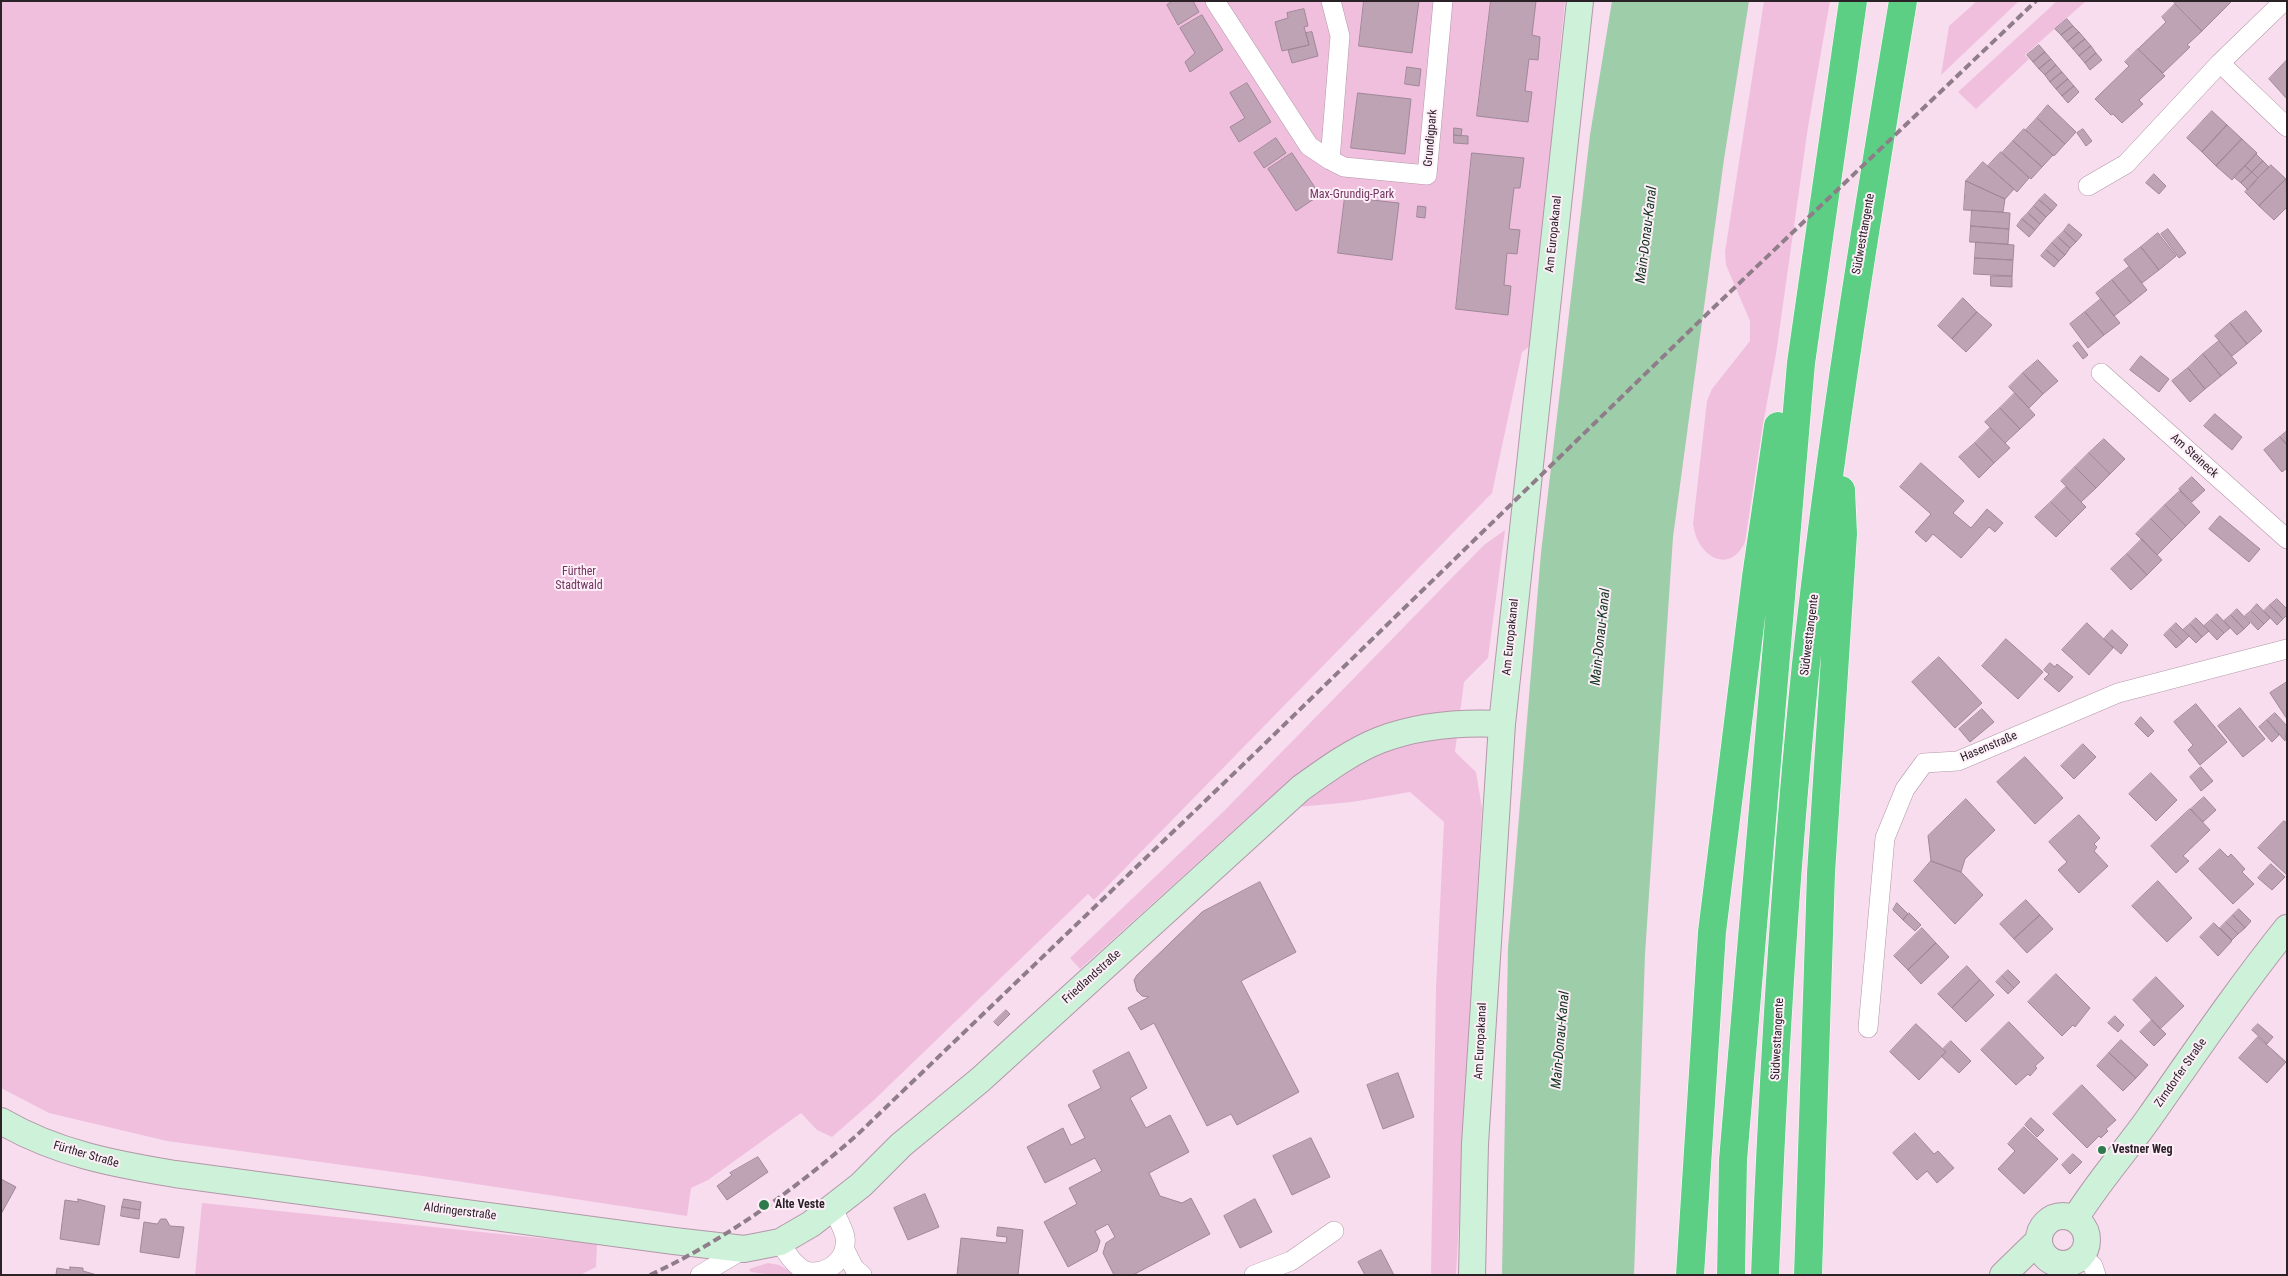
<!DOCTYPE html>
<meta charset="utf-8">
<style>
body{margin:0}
#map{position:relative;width:2288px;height:1276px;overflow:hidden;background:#f8ddee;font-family:"Roboto Condensed",sans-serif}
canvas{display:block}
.frame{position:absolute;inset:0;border:2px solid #2b2228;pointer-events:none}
</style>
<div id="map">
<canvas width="2288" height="1276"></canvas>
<div class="frame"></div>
</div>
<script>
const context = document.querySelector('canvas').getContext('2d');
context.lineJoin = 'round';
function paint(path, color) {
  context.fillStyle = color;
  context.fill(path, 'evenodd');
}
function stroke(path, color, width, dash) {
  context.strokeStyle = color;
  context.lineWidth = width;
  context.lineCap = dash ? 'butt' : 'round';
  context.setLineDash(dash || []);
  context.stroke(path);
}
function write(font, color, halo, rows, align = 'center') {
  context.font = font + ' "Roboto Condensed",sans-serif';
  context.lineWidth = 4;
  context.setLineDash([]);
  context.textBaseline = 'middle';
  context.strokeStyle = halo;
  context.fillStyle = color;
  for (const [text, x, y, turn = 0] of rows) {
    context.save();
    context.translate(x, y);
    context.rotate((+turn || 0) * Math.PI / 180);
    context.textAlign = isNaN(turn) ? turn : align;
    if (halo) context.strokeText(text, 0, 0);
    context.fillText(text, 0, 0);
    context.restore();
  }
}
paint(new Path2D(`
 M1,1H1565L1531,345L1522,352L1492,493L1094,900L1088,894L873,1101L832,1137L817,1130L801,1113L708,1180L691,1188L687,1216L423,1176L167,1141L49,1113L1,1088Z
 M1764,1H1830L1808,127L1776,354L1763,424L1745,542C1733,568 1709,564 1697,539C1695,534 1694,529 1693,524L1707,401L1712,389L1750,341V321L1726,265L1725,252Z
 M1977,1H2019L1941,75L1949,26Z
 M2057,1H2086L2025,55L2029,59L1976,109L1958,92Z
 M1505,530L1488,658L1464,682L1455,752L1476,772L1482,808L1456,1275H1433L1431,1273L1436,988L1444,822L1410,792L1352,802L1255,811L1080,969L1070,958L1224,811L1484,545Z
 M202,1203L597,1244L596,1267L580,1275H195Z
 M768,1263L779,1265L797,1275H773L751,1272L749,1269Z`), '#f0bfde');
paint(new Path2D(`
 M1612,1H1749L1724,159L1673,537L1645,954L1634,1275H1502L1508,948L1541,553L1590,135Z`), '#9ecdaa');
const building = new Path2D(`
 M1173,1H1193L1199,12L1178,25L1167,5Z
 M1364,1H1419L1412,53L1359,46Z
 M1491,1H1536L1532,35L1540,37L1538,60L1529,59L1525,91L1532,92L1528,122L1477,116Z
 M2173,1H2232L2202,31Z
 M2175,4L2202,31L2187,45L2190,47L2163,73L2138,49L2166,22L2162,17Z
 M1304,9L1308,26L1304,27L1309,45L1282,51L1275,22L1288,18L1287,13Z
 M1202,15L1223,50L1190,72L1185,62L1195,53L1180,28Z
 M2067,19L2073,26L2061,35L2055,29Z
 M2073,26L2079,32L2067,42L2061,35Z
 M1312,32L1318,56L1292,63L1288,50L1309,45L1306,33Z
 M2079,32L2085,39L2073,49L2067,42Z
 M2085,39L2091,46L2079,56L2073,49Z
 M2039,45L2045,52L2033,62L2027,55Z
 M2091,46L2096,53L2085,63L2079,56Z
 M2138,49L2165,76L2139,100L2143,104L2122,123L2113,114L2111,115L2095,99L2129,66L2125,62Z
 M2045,52L2051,59L2039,69L2033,62Z
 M2096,53L2102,60L2090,70L2085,63Z
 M2051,59L2056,65L2045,75L2039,69Z
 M2287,60V99L2269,79Z
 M2056,65L2062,72L2050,82L2045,75Z
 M1407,67L1421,69L1419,86L1405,84Z
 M2062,72L2068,79L2056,89L2050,82Z
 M2068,79L2074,86L2062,96L2056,89Z
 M1247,83L1271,122L1239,142L1230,127L1245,118L1230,93Z
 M2074,86L2079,92L2068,103L2062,96Z
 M1358,93L1411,99L1405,154L1351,148Z
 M2048,105L2076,132L2065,144L2037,118Z
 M2212,111L2227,125L2202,152L2187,138Z
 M2037,118L2065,144L2054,156L2026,130Z
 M2227,125L2242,139L2216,166L2202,152Z
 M1454,128L1462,129L1461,136L1454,135Z
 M2024,129L2053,155L2042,167L2013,141Z
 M2083,129L2092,141L2086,146L2077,133Z
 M1454,135L1468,136V144L1454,143Z
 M1276,138L1286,153L1264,168L1254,153Z
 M2242,139L2257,153L2232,180L2216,166Z
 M2013,141L2042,167L2031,179L2002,153Z
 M2001,152L2029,178L2017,192L1988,166Z
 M1292,153L1320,195L1296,211L1268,169Z
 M1472,153L1524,158L1520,188H1514L1509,229L1520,230L1517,254L1507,253L1504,285L1511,286L1508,315L1456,309Z
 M2256,154L2263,161L2252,172L2245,166Z
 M2263,161L2269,167L2258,178L2252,172Z
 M1983,162L2014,189L2005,199L1966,181Z
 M2271,165L2286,179L2259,206L2245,192Z
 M2245,166L2252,172L2241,183L2234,177Z
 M2252,172L2258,178L2248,190L2241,183Z
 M2154,174L2166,186L2159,194L2146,183Z
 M2286,179L2287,207L2274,220L2259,206Z
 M1966,181L2005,199L2003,212L1964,210Z
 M2045,194L2057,205L2052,211L2039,200Z
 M1345,197L1399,203L1392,260L1338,253Z
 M2039,200L2052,211L2046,217L2034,206Z
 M1418,206L1426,207L1425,218L1417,217Z
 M2034,206L2046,217L2040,224L2028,213Z
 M1972,210L2010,213L2009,229L1971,226Z
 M2028,213L2040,224L2035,230L2022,219Z
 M2022,219L2035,230L2029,237L2017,226Z
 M2069,224L2082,235L2076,242L2064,231Z
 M1971,226L2009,229L2008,244L1970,242Z
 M2168,229L2186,253L2179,258L2161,234Z
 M2064,231L2076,242L2070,248L2058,237Z
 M2158,233L2176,256L2159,270L2141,247Z
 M2058,237L2070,248L2065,255L2052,243Z
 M1976,242L2014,245L2013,260L1975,258Z
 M2052,243L2065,255L2059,261L2046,250Z
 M2141,247L2159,270L2142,283L2124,260Z
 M2046,250L2059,261L2054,267L2041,256Z
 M1975,258L2013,260L2012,276L1974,274Z
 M2129,267L2147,290L2131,303L2112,280Z
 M1991,276H2012V287L1991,286Z
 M2112,280L2131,303L2114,316L2096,293Z
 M1963,298L1977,312L1952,339L1938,326Z
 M2101,299L2120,323L2104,335L2085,312Z
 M2246,311L2262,331L2247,344L2230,323Z
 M1977,312L1992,325L1966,352L1952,339Z
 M2085,312L2104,335L2088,348L2070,324Z
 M2230,323L2247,344L2232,356L2215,336Z
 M2219,341L2237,363L2221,376L2203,354Z
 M2078,342L2088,355L2083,359L2073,346Z
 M2203,354L2221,376L2205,389L2188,368Z
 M2141,356L2169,379L2159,392L2130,370Z
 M2038,360L2058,381L2043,394L2023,373Z
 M2188,368L2205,389L2190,402L2172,381Z
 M2023,373L2043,394L2029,408L2009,387Z
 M2015,393L2035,415L2020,429L2000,408Z
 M2000,408L2020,429L2005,443L1985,422Z
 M2215,414L2242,437L2232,450L2204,426Z
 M1990,428L2010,448L1994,463L1975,443Z
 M2287,431V445L2280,437Z
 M2280,437L2287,445V468L2282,472L2264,450Z
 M2104,439L2125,459L2110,474L2089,453Z
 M1975,443L1994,463L1979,478L1959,457Z
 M2089,453L2110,474L2096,488L2075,467Z
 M1921,463L1964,501L1953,513L1971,528L1987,509L2003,523L1995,532L1989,527L1961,558L1933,534L1926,542L1915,532L1931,514L1900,487Z
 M2075,467L2096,488L2081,502L2061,481Z
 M2192,477L2205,490L2192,502L2179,489Z
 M2066,487L2086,507L2071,522L2051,502Z
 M2180,491L2200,512L2186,526L2165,505Z
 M2051,502L2071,522L2056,537L2035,517Z
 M2165,505L2186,526L2172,540L2151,519Z
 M2220,516L2260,549L2249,562L2209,529Z
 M2151,519L2172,540L2157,555L2136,534Z
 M2142,539L2162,560L2147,575L2127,554Z
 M2127,554L2147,575L2131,590L2111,569Z
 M2277,599L2287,609V615L2283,619L2270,605Z
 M2257,604L2270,618L2264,624L2251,611Z
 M2270,605L2283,619L2277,625L2264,611Z
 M2237,609L2250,623L2244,629L2231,615Z
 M2251,611L2264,624L2258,630L2245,616Z
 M2217,614L2230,628L2224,633L2211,620Z
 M2231,615L2244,629L2237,635L2224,621Z
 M2196,618L2209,631L2202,637L2190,624Z
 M2211,620L2224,633L2217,640L2204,626Z
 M2087,623L2113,648L2089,675L2062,650Z
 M2176,623L2189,636L2183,642L2170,629Z
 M2190,624L2202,637L2196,643L2183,630Z
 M2170,629L2183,642L2176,648L2164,635Z
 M2112,630L2128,645L2121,654L2104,639Z
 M2006,639L2043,672L2018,699L1982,666Z
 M1939,657L1982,703L1955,728L1912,682Z
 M2050,663L2055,667L2057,664L2073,677L2059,692L2044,679L2049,674L2044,670Z
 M2287,682V719L2270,693Z
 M2196,704L2227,742L2200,765L2188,750L2193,745L2174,722Z
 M2240,708L2265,739L2243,757L2218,726Z
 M1982,709L1994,722L1970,742L1959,729Z
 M2275,713L2287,726L2285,741L2267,720Z
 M2141,717L2154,731L2148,737L2135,724Z
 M2267,720L2279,735L2272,742L2259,727Z
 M2083,744L2096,757L2074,779L2061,766Z
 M2025,757L2063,798L2035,824L1997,782Z
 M2201,767L2213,781L2201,791L2190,777Z
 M2151,773L2177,800L2156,821L2129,794Z
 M2204,797L2216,810L2203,822L2191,809Z
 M1966,799L1995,830L1965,859L1961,872L1931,861L1928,836Z
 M2190,809L2210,830L2183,856L2189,861L2176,873L2151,846Z
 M2079,815L2100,838L2094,844L2097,847L2094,851L2108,866L2079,893L2058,870L2067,862L2049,842Z
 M2284,821L2287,823V875L2258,848Z
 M2220,849L2228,857L2231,854L2245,869L2242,872L2254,884L2233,904L2199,869Z
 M1931,861L1961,872L1983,895L1955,924L1914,881Z
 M2271,864L2285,877L2272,890L2258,878Z
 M2158,881L2192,918L2167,942L2132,906Z
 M1260,882L1296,952L1241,981L1299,1092L1237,1125L1231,1114L1207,1126L1154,1023L1141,1030L1128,1008L1149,997L1142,996L1137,991L1134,980L1137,975L1202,912Z
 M2026,900L2040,915L2014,939L2000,924Z
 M1897,903L1908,914L1903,920L1893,910Z
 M2239,909L2251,921L2245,928L2233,915Z
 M1909,913L1921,925L1915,931L1903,920Z
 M2040,915L2053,929L2027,953L2014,939Z
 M2233,915L2245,928L2238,934L2226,922Z
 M2226,922L2238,934L2232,940L2220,928Z
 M2214,923L2232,941L2218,956L2200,937Z
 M1922,928L1936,943L1908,970L1894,956Z
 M1936,943L1949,957L1921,984L1908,970Z
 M1967,966L1980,980L1952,1008L1938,994Z
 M2008,970L2020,982L2014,988L2002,976Z
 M2056,974L2090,1008L2075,1027L2073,1025L2062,1036L2028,1002Z
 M2002,976L2014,988L2008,994L1996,982Z
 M2156,977L2184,1006L2160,1029L2133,1000Z
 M1980,980L1994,995L1966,1022L1952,1008Z
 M1006,1010L1010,1014L998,1026L994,1022Z
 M2115,1016L2124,1025L2118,1032L2108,1023Z
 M2152,1020L2166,1034L2154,1046L2140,1032Z
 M2009,1022L2044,1058L2035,1066L2037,1068L2030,1076L2028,1074L2016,1085L1981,1050Z
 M1916,1024L1946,1052L1919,1080L1890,1052Z
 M2258,1024L2273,1037L2267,1044L2252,1030Z
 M2258,1037L2286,1062L2267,1083L2239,1058Z
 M2121,1040L2148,1065L2136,1078L2109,1053Z
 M1951,1041L1971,1061L1959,1073L1941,1056L1946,1052L1943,1049Z
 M1129,1052L1147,1088L1130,1098L1146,1128L1170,1115L1189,1152L1149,1173L1160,1196L1182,1203L1191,1198L1210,1234L1133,1275H1114L1103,1253L1106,1243L1115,1237L1108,1224L1095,1231L1100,1241L1097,1251L1068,1267L1044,1222L1077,1204L1069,1188L1102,1171L1095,1158L1045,1183L1027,1147L1063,1128L1071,1145L1085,1138L1068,1105L1101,1088L1093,1071Z
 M2109,1053L2136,1078L2123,1091L2097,1066Z
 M1398,1073L1414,1117L1383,1129L1367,1085Z
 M2082,1085L2116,1120L2106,1129L2108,1131L2101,1138L2099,1136L2087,1148L2053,1114Z
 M2031,1118L2044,1130L2037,1137L2025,1125Z
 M2024,1127L2058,1159L2024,1194L1998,1169L2015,1151L2008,1144Z
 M1915,1133L1934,1154L1938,1151L1954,1168L1937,1183L1927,1171L1917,1180L1893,1153Z
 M1311,1138L1330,1177L1292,1195L1273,1156Z
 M2073,1154L2082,1162L2070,1174L2062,1165Z
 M758,1157L768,1172L727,1200L717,1186L732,1175L730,1173Z
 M1,1179L16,1187L1,1214Z
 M925,1194L939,1227L908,1240L894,1208Z
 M78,1199L105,1206L99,1245L60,1239L65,1200L78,1202Z
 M124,1199L141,1202L140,1210L122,1207Z
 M1255,1199L1272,1232L1240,1248L1224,1216Z
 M122,1207L140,1210L139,1219L121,1216Z
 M161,1219H166L170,1226L184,1227L179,1258L140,1252L144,1222L157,1224Z
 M998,1227L1023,1230L1018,1275H957L961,1238L1006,1243L1007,1237L997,1236Z
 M1381,1250L1394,1275H1365L1358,1262Z
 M70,1267L83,1268V1271L97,1275H56L57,1268L70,1270Z`);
paint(building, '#bda3b3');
stroke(building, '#a08897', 1);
const street = new Path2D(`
 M1215,1L1309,146L1330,160
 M1331,1L1340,36L1330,160L1344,167L1427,175L1443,1
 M2220,63L2287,127
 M2088,186L2126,164L2220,63L2284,1
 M2101,373L2287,539
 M1868,1028L1885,838L1905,789L1924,763L1958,761L2118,693L2287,649
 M780,1242C786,1253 794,1265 805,1271C829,1276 848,1258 845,1237C843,1227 837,1218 833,1209
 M845,1250L854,1268L862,1275
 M2082,1256L2093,1266L2096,1275
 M700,1275L744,1249
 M1254,1275L1291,1261L1334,1231`);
const secondary = new Path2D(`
 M1,1121C56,1153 114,1164 175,1174L674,1241L744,1249L780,1242L811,1224L861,1185L901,1145L980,1080L1301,788C1326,770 1352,751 1380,740C1419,725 1461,722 1502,724
 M2039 1240a24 24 0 1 1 48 0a24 24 0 1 1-48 0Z
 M2075,1219C2097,1183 2125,1152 2149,1118C2194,1054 2238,989 2287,928
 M1472,1275L1475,1144L1502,724L1580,1
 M2003,1275L2039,1240`);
const highway = new Path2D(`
 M1690,1275L1712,932L1756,577L1778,426
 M1731,1275L1733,1160L1801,363L1853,1
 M1765,1275C1773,1071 1785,867 1806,664C1830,442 1866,222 1903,1
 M1808,1275L1821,873L1843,534L1841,490`);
stroke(street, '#b298a8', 20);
stroke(secondary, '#b298a8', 28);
stroke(highway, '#fff', 29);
stroke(street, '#fff', 19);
stroke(secondary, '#cef1da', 26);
stroke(highway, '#5dcf85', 28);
stroke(new Path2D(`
 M650,1275C725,1240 794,1190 856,1136L1251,757L1710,311L2036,1`), '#8f7d89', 4, [8, 4]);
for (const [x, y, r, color] of [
 [2102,1150,5,"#2d7b4a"],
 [764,1205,6,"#2d7b4a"]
]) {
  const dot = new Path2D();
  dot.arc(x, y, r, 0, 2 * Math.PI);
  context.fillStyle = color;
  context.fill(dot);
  stroke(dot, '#feeef8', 2);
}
write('12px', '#2b2228', '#feeef8', [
 ["Grundigpark",1431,138,-85],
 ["Am Europakanal",1554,234,-84],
 ["Südwesttangente",1864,234,-80],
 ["Am Steineck",2194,456,42],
 ["Südwesttangente",1810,635,-83],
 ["Am Europakanal",1511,637,-84],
 ["Hasenstraße",1989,747,-23],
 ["Friedlandstraße",1092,977,-42],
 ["Südwesttangente",1778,1039,-87],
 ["Am Europakanal",1481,1041,-87],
 ["Zirndorfer Straße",2181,1073,-55],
 ["Fürther Straße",86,1155,16],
 ["Aldringerstraße",460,1212,7]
]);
write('12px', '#71365f', '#feeef8', [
 ["Max-Grundig-Park",1352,195],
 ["Fürther",579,572],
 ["Stadtwald",579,586]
]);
write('bold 12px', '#2b2228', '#feeef8', [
 ["Vestner Weg",2112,1150],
 ["Alte Veste",775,1205]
], 'left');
write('italic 14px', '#10351e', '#feeef8', [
 ["Main-Donau-Kanal",1647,235,-83],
 ["Main-Donau-Kanal",1601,637,-84],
 ["Main-Donau-Kanal",1561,1040,-85]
]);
</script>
